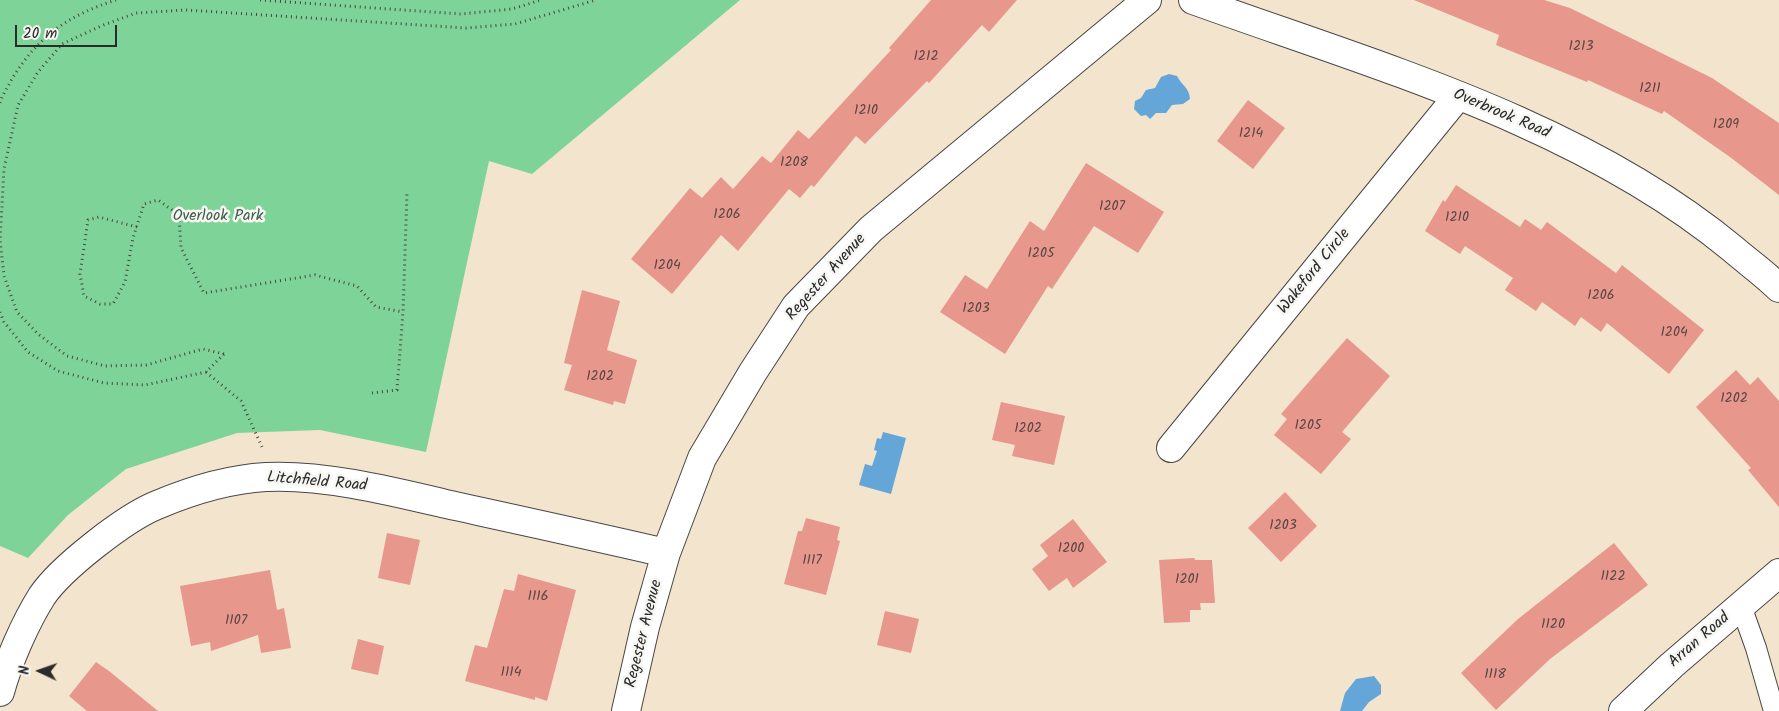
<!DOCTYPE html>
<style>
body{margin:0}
#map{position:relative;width:1779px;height:711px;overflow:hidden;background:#f3e4cd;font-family:Kalam,sans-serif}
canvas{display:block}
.north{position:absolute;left:15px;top:646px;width:50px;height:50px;-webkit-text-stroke:4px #f6f6f2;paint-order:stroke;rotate:273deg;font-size:14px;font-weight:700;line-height:20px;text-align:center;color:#2b2b2b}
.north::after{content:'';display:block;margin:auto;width:18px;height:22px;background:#2b2b2b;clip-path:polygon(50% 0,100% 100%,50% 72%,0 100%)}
.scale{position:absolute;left:15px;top:25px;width:102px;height:22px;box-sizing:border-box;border:2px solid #2b2b2b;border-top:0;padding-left:6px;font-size:15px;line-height:18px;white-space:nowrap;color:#2b2b2b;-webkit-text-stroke:4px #f6f6f2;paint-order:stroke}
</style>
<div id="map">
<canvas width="1779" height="711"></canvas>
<div class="north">N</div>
<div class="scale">20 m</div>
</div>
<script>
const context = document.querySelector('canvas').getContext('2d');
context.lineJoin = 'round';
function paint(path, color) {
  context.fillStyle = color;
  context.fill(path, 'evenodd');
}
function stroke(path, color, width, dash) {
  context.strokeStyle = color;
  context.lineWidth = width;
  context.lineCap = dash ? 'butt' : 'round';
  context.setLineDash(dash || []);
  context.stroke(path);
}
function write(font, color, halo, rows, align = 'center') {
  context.font = font + ' Kalam,sans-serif';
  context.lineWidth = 5;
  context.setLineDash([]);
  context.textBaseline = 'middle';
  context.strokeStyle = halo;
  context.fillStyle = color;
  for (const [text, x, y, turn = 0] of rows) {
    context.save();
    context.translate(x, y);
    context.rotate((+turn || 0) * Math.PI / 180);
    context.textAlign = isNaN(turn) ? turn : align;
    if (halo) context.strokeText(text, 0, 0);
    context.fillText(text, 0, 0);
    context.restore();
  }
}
paint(new Path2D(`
 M0,0H740L532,174L489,161L426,452L320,430L237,433L126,469L68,515L28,558L0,546Z`), '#7ed498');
paint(new Path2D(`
 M1169,74L1177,76C1182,86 1189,87 1190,99L1183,104L1172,105L1166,113H1156L1150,119L1146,115L1141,116L1134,109L1135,101L1141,98L1146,90L1155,88L1161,77Z
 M883,432L906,438L891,494L859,485L865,464L872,466L877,451L874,450L877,438L881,439Z
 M1374,676L1381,685V694L1369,702L1362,711H1340L1345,693L1356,679Z`), '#64a6d8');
paint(new Path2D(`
 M931,0H1017L989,32L982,25L929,83L927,81L865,144L856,136L814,187L811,185L800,198L789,189L738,251L721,235L672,294L631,259L690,188L702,198L721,177L733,189L762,156L771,163L798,130L809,139L891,50L889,48Z
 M1414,0H1544L1570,8L1712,78L1779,123V195L1730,157L1664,111L1662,114L1588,80L1587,82L1496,45L1499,35Z
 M1248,100L1285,128L1253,169L1217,141Z
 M1086,163L1164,212L1138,253L1094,226L1052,289L1048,286L1005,354L940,312L965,275L987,289L1030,221L1044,231Z
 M1456,185L1520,227L1525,219L1541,230L1547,222L1616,273L1622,265L1704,330L1669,374L1607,323L1601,332L1581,317L1575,326L1542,302L1536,311L1505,290L1513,278L1465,246L1460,254L1425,231L1443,200L1445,202Z
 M582,290L620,301L607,350L637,360L625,404L614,401L613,405L564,390L572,365L564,363Z
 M1347,338L1390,376L1342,432L1351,439L1321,474L1274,435L1287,419L1281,414Z
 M1736,370L1750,385L1758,377L1779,401V507L1748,470L1751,468L1696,407Z
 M1001,402L1065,416L1054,465L1012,456L1015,445L992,440Z
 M1285,492L1317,526L1281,562L1248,528Z
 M806,518L840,527L837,540L840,541L826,595L784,584L798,531H802Z
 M1073,519L1107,562L1073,588L1067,578L1049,591L1032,569L1048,556L1040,545Z
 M387,533L420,540L410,585L378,578Z
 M1614,543L1648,585L1550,659L1496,710L1461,673L1518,619Z
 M1194,558L1195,560H1212L1215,603H1200L1201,610H1190V622L1164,623L1159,560Z
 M270,570L277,610L284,608L291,648L261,653L258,635L211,651L210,642L191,646L180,586Z
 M518,574L576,590L547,701L535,697V700L465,681L475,645L487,648L504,589L514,591Z
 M885,611L919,619L911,653L877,645Z
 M358,639L384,646L378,675L351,669Z
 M96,662L109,671L158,711H87L69,696Z`), '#e7978c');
const service = new Path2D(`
 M1741,606L1756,648L1774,711`);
const minor = new Path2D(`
 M1193,0C1376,66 1581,123 1733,249C1748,262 1765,274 1779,288
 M1171,448L1458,96
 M0,692C8,662 25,623 42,596C61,568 125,518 157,505C190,491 230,479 266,477C322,474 391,491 446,504C519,520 593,536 666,553
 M626,711L645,627L666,553L702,458L753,372L796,306L871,229L1147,0
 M1623,711L1672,665L1779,573`);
stroke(service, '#494743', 22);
stroke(minor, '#494743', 30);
stroke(new Path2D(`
 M260,0L461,14L512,9L541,0
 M0,103C2,95 8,87 12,79C38,36 69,15 116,0
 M137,227L99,217L88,220L80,274L84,296L100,304H113L125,282L133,238L144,204L158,200L179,215L181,248L204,293L315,275L357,286L376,307L403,312
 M0,312L4,322L28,352L58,371L104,383L145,385L206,372L224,354
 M224,354L203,349L146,365L105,366L67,356L38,334L17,312L4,276L0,240L4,169L18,105L38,72L62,44L101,26L136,13L186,10L466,28L515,24L596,0
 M206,372L241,401L262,447
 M372,393L397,390L403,312L407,192`), '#494743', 3, [1, 4]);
stroke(service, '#fff', 20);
stroke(minor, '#fff', 28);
write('14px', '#5a4643', null, [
 ["1213",1581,48],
 ["1212",926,58],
 ["1211",1650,90],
 ["1210",866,112],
 ["1209",1726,126],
 ["1214",1251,135],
 ["1208",794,164],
 ["1207",1112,208],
 ["1206",727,216],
 ["1210",1457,219],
 ["1205",1041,255],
 ["1204",667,267],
 ["1206",1601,297],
 ["1203",976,310],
 ["1204",1674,334],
 ["1202",600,378],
 ["1202",1734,400],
 ["1205",1308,427],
 ["1202",1028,430],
 ["1203",1283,527],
 ["1200",1071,550],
 ["1117",812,562],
 ["1122",1613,578],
 ["1201",1187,581],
 ["1116",538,598],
 ["1107",236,622],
 ["1120",1553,626],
 ["1114",511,674],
 ["1118",1495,676]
]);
write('16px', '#2b2b2b', '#f6f6f2', [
 ["Overbrook Road",1501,115,23],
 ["Wakeford Circle",1315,272,-51],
 ["Regester Avenue",827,278,-48],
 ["Litchfield Road",317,483,5],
 ["Regester Avenue",645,634,-76],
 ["Arran Road",1700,641,-41]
]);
write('16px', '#445e4c', '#f6f6f2', [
 ["Overlook Park",218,217]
]);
</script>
